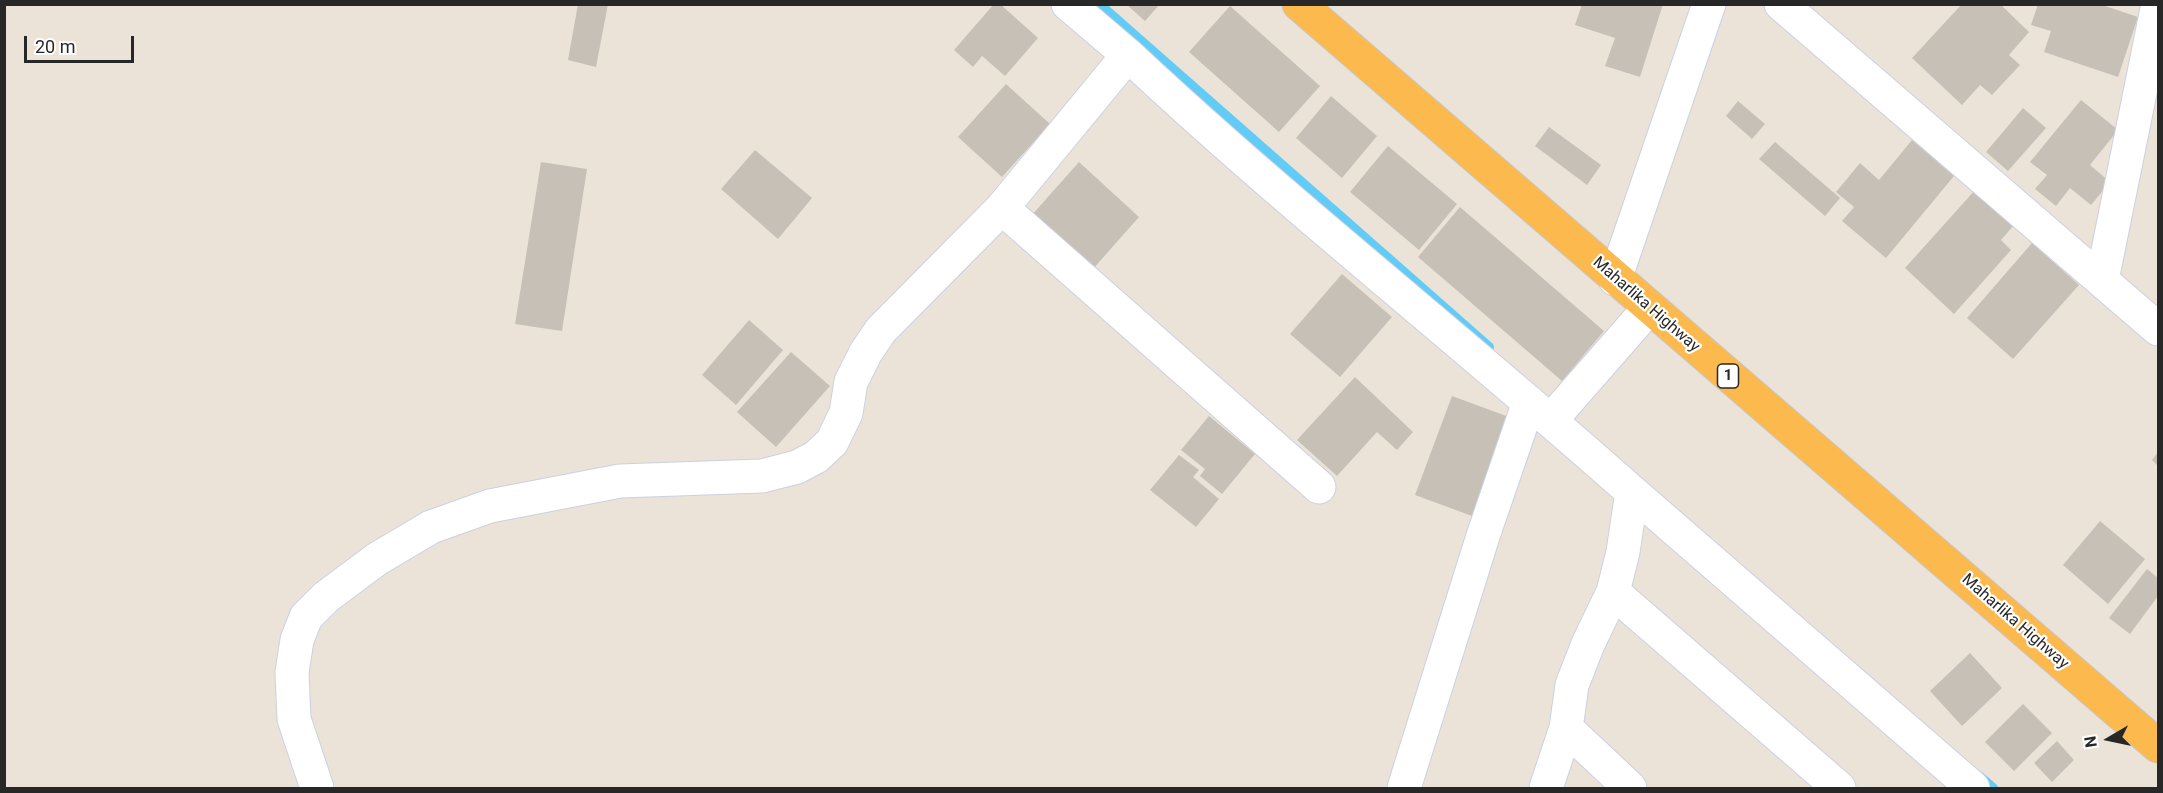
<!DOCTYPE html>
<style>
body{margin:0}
#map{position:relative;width:2163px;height:793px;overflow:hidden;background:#ebe3d7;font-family:Roboto,sans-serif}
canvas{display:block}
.frame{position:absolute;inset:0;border:6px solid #272727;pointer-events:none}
.north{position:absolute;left:2079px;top:709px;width:60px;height:60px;-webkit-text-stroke:4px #fff;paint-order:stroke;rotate:261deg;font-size:16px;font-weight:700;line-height:24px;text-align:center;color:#272727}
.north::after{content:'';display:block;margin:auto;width:21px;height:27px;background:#272727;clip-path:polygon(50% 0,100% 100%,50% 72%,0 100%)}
.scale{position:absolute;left:24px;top:36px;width:110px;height:27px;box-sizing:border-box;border:3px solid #272727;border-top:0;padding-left:8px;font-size:18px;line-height:21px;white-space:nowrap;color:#272727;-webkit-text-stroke:4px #fff;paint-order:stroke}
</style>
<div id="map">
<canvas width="2163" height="793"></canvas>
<div class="frame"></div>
<div class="north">N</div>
<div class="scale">20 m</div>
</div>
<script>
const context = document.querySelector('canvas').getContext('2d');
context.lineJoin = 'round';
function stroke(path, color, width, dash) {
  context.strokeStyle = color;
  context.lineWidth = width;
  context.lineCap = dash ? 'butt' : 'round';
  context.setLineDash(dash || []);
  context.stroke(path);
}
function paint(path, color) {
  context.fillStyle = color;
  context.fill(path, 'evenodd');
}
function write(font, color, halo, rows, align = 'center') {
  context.font = font + ' Roboto,sans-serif';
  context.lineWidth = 4.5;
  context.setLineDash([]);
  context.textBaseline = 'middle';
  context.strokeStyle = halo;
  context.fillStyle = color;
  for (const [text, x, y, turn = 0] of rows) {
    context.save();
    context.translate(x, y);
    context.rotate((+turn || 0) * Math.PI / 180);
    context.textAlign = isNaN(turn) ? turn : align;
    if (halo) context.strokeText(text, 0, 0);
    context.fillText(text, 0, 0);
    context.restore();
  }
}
stroke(new Path2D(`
 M1099,4L1489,347
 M1980,777L1993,788`), '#62ccf6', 10);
paint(new Path2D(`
 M578,4H608L596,67L568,60Z
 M994,4H1000L1038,38L1005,76L982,56L973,67L954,50Z
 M1126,4H1160L1145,21Z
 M1582,4H1663L1640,77L1605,66L1615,38L1575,25Z
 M1962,4H2000L2029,32L2009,55L2020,65L1992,95L1980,85L1962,105L1912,58Z
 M2038,4H2099L2138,17L2118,77L2044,52L2051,31L2031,25Z
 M1230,6L1320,86L1279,132L1189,52Z
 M1006,84L1050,124L1002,177L958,137Z
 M1331,96L1377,136L1342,178L1296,138Z
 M2081,100L2118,130L2090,165L2110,182L2091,205L2070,188L2056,206L2035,189L2047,175L2030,162Z
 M1738,101L1765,124L1752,139L1726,116Z
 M2023,108L2046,128L2008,171L1986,152Z
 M1549,127L1601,165L1587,185L1535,146Z
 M1912,140L1954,176L1886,258L1842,221L1854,207L1836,192L1860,163L1879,180Z
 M1775,142L1840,198L1825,216L1759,159Z
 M1388,146L1457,204L1419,250L1350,192Z
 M755,150L812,198L778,239L721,189Z
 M541,162L587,169L562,331L515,324Z
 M1079,162L1139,217L1092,270L1031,216Z
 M1976,189L2014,225L2001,240L2011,250L1954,314L1905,268Z
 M1460,207L1604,331L1562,381L1418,257Z
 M2032,243L2079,285L2013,359L1967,318Z
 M1342,274L1392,317L1340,377L1290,334Z
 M749,320L783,350L736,405L702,375Z
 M791,352L830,386L776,447L737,412Z
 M1355,377L1413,432L1397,450L1377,432L1337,476L1297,440Z
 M1452,396L1509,417L1472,516L1415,495Z
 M1209,416L1255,454L1222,494L1200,476L1205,469L1181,450Z
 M2158,452V466L2152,460Z
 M1179,455L1199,470L1193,477L1219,499L1196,527L1150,490Z
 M2100,521L2145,559L2108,604L2063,565Z
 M2147,569L2158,578V596L2130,634L2109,618Z
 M1970,653L2002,688L1962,726L1930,691Z
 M2023,704L2052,733L2014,771L1985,742Z
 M2057,741L2074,760L2052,782L2034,763Z`), '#c6c0b7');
const minor = new Path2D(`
 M1068,4L1128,55
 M1781,4L2158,329
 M1002,208L1319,487
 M1615,279L1709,4
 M2102,280L2158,4
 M1551,420L1649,308
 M1632,492L1973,788
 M1613,592L1839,788
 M317,788L294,719L292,672L297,640L306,617L326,597L377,559L431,527L490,506L620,481L762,476L797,467L816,457L832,442L846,413L851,382L866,352L881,330L1002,208L1128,55C1290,207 1466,344 1632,492L1623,552L1613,592L1588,644L1572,685L1566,728L1630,788
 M1404,788L1483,536L1529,402
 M1546,788L1566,728`);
const trunk = new Path2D(`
 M1299,4L2158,746`);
stroke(minor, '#ccd0e2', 35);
stroke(trunk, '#c7c7c7', 35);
stroke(minor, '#fff', 33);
stroke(trunk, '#fcb94e', 33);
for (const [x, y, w] of [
 [1728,376,21]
]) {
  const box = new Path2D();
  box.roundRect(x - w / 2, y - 12, w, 24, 4.5);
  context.fillStyle = '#fff';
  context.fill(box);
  stroke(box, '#272727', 1.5);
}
write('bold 15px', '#272727', null, [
 ["1",1728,376]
]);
write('16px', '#272727', '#fff', [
 ["Maharlika Highway",1646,305,41],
 ["Maharlika Highway",2015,622,41]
]);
</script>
